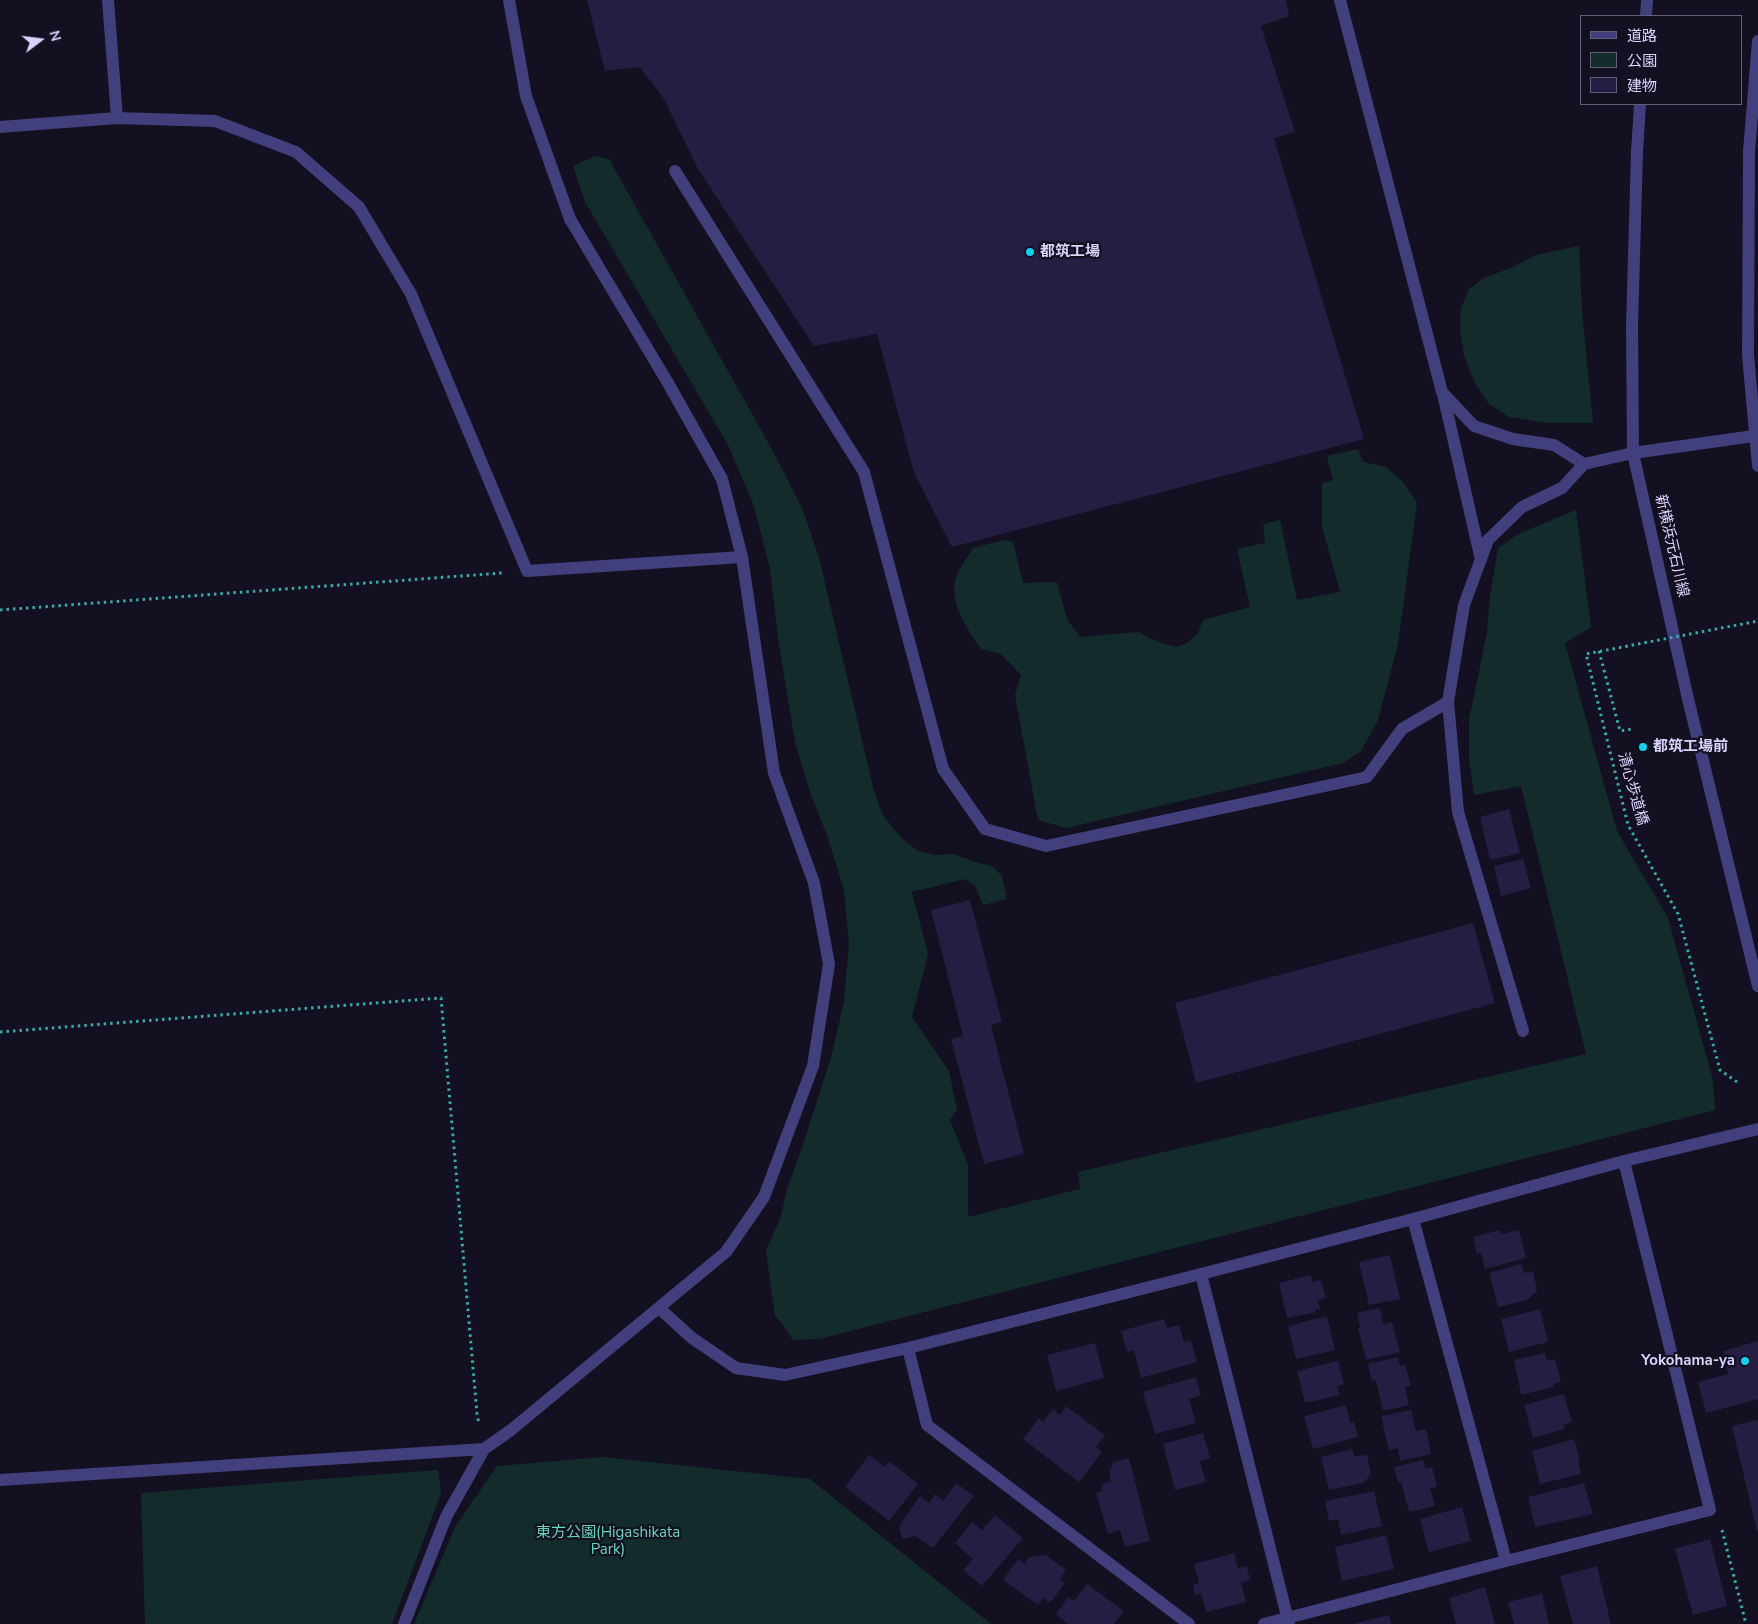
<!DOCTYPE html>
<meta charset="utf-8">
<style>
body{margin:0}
#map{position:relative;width:1758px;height:1624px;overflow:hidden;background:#131022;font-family:"Nunito Sans","Noto Sans JP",sans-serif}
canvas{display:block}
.legend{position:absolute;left:1580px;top:15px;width:162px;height:90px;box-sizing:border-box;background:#131022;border:1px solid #625e79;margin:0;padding:6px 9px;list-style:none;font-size:15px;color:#d9d4fc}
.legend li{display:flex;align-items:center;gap:10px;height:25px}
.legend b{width:25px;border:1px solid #625e79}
.north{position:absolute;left:15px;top:15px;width:50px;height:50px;-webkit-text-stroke:4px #131022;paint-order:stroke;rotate:75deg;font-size:14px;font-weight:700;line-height:20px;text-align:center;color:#d9d4fc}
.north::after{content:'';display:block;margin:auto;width:18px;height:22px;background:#d9d4fc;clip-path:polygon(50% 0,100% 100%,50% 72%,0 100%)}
</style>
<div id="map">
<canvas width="1758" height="1624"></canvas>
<ul class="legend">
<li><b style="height:6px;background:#423f7d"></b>道路</li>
<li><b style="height:14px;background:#132c2b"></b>公園</li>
<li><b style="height:14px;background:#251d42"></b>建物</li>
</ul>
<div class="north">N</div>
</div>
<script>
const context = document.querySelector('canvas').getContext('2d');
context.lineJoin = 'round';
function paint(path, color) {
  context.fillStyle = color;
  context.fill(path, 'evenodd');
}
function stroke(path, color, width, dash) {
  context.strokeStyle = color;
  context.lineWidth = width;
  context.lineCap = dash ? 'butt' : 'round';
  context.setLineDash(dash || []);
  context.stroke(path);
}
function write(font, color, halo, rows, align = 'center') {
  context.font = font + ' "Nunito Sans","Noto Sans JP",sans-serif';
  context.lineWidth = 4.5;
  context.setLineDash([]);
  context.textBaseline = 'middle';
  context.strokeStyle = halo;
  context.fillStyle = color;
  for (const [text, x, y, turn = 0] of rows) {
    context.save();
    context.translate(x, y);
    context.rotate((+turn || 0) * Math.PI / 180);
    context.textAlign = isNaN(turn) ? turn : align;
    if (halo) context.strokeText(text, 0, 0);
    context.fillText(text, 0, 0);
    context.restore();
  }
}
paint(new Path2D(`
 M595,156L609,159L774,453L803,510L819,558L874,791L882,814L901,838L918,851L934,855L954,854L978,863L992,866L1002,876L1007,899L983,905L975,886L965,879L912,892L928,954L912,1017L949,1071L957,1110L950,1120L968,1165V1217L1080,1189L1078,1172L1586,1054L1521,786L1474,795L1469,759V720L1487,632L1490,596L1498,548L1518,534L1576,510L1591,627L1565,643L1617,831L1668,918L1713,1080L1715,1110L819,1339L793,1340L783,1325L775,1316L766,1251L781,1216L787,1189L802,1148L832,1054L844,1001L849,944L844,890L828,838L810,792L795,742L778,638L770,569L754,506L728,445L585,202L573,166Z
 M1579,246L1582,311L1593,423H1549L1509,417L1489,404L1475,383L1464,356L1460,330L1461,308L1469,289L1484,278L1513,267L1536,255Z
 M1358,449L1363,462L1386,467L1403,482L1417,503L1398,644L1378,720L1361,751L1343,763L1066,828L1038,820L1015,695L1021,675L1001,654L981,649C968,629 951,608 955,582C957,571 967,558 973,548L1005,540L1013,542L1023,583L1057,582L1067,619L1080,637L1138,632L1161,643L1177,647L1187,643L1198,633L1203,620L1250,607L1237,549L1265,543L1263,524L1280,520L1297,600L1340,592L1322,526V483L1333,480L1327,456Z
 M603,1457L810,1479L991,1624H414L455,1527L497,1466Z
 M438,1470L441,1493L392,1624H145L141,1493Z`), '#132c2b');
paint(new Path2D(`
 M587,0H1286L1289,16L1261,26L1295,132L1274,138L1364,439L952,547L914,473L877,334L814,346L698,169L664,99L640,67L605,71Z
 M1509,809L1520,853L1490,860L1480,817Z
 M1523,859L1531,888L1501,896L1494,866Z
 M970,900L1002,1022L991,1025L1024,1154L984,1164L951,1039L963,1036L931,910Z
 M1473,923L1495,1003L1196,1083L1175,1003Z
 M1500,1230L1501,1234L1519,1230L1526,1258L1485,1269L1481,1253L1477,1254L1473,1237Z
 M1390,1255L1400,1299L1369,1305L1359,1262Z
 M1521,1264L1524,1273L1533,1271L1537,1291L1527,1300L1498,1307L1489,1273Z
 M1311,1275L1312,1282L1321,1280L1326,1298L1318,1300L1320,1309H1315L1316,1312L1287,1318L1279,1283Z
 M1380,1308L1383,1324L1392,1322L1400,1352L1366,1360L1358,1328H1360L1357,1313Z
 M1540,1309L1548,1342L1509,1352L1501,1319Z
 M1327,1316L1335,1350L1296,1359L1288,1326Z
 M1164,1319L1167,1328L1179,1325L1184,1342L1191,1340L1197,1362L1141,1378L1134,1350L1127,1352L1121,1331Z
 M1758,1341V1399L1706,1413L1698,1382L1728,1374L1723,1351Z
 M1095,1343L1104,1378L1056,1391L1047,1355Z
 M1545,1353L1547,1361L1555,1359L1561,1382L1553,1384L1554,1387L1521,1395L1514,1360Z
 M1398,1357L1400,1366L1405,1364L1411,1386L1405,1387L1409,1405L1383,1411L1376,1380L1372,1381L1368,1364Z
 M1338,1361L1344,1384L1337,1386L1340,1395L1305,1403L1297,1371Z
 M1196,1377L1201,1396L1189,1399L1196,1423L1155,1434L1143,1392Z
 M1564,1394L1572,1422L1564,1424L1565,1429L1533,1438L1524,1405Z
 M1346,1405L1350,1423L1354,1422L1358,1437L1313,1449L1304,1416Z
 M1066,1406L1105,1435L1096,1447L1102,1452L1079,1482L1023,1439L1039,1418L1043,1422L1053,1409L1060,1415Z
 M1411,1410L1416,1431L1426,1429L1431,1454L1400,1461L1398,1448L1389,1451L1381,1416Z
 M1758,1420V1531H1757L1732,1426Z
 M1203,1433L1210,1458L1200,1461L1206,1482L1175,1490L1163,1444Z
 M1574,1439L1580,1461H1578L1581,1474L1540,1484L1532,1451Z
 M1352,1449L1355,1457L1367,1454L1371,1475L1363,1483L1329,1490L1321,1457Z
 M869,1455L885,1467L889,1461L918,1484L889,1521L845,1487Z
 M1129,1458L1150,1541L1125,1547L1120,1530L1108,1534L1096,1493L1103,1490L1101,1484L1111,1482L1109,1471L1114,1462Z
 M1423,1460L1426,1469L1432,1467L1437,1487L1430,1488L1435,1506L1409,1512L1401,1482L1398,1483L1394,1467Z
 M956,1483L974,1496L933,1548L915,1536L902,1539L899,1526L920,1496L929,1503L935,1494L943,1501Z
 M1584,1483L1593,1514L1535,1527L1528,1497Z
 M1374,1491L1382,1526L1341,1535L1338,1519L1329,1521L1325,1501Z
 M1462,1507L1471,1541L1429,1552L1420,1519Z
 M995,1515L1023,1538L982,1586L963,1570L973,1559L955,1543L972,1522L982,1530Z
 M1386,1535L1394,1569L1342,1581L1335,1547Z
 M1710,1539L1727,1606L1693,1615L1675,1549Z
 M1234,1553L1238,1568L1247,1566L1250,1580L1241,1583L1246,1602L1206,1612L1201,1593L1195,1595L1193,1585L1199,1583L1194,1564Z
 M1046,1555L1066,1570L1060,1579L1065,1583L1050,1603L1043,1598L1038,1605L1003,1580L1018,1559L1025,1564L1029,1557Z
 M1597,1566L1611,1624H1573L1560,1576Z
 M1087,1584L1124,1611L1114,1624H1068L1056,1614L1068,1597L1074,1601Z
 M1485,1587L1495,1624H1456L1449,1598Z
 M1542,1594L1549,1624H1514L1508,1602Z
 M1389,1615L1391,1624H1356V1623Z`), '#251d42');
stroke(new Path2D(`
 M0,610L502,573
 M1599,651L1620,731L1632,729
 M0,1032L441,998L477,1414L479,1424
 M1722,1530L1746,1624`), '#39aba6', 3, [2.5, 4]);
stroke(new Path2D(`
 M1340,0L1442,392L1474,426L1513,439L1554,445L1584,464
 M675,171L864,472L943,769L985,829L1046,846L1367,777L1402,729L1448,702
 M1443,394L1481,560
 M1523,1031L1458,812L1448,702L1464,605L1488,540L1522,507L1562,488L1584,464L1633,453L1754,436`), '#423f7d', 12);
stroke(new Path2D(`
 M108,0L117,118
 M0,127L117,118L215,121L296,152L359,207L411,294L527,571L742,557
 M1413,1219L1506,1561
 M908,1348L927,1425L1189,1624
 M0,1480L484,1449
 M404,1624L446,1517L484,1449L511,1430L726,1252L764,1197L813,1066L829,964L814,883L774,773L742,557L722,479L668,383L570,219L526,96L509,0
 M1264,1624L1506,1561L1710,1510L1624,1161`), '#423f7d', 12);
stroke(new Path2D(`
 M1646,16L1647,0
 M1758,41L1749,152L1748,355L1758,466
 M1640,104L1637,152L1632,326L1633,453L1688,699L1758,986
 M1201,1274L1289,1624
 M659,1308L692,1338L736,1368L785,1375L908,1348L1201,1274L1413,1219L1624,1161L1758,1129`), '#423f7d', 12);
stroke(new Path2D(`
 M1737,1082L1720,1070L1678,914L1628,825L1586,654L1758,621`), '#39aba6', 3, [2.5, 4]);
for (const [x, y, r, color] of [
 [1030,252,5,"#13d1e9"],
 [1643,747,5,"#13d1e9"],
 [1745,1361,5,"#13d1e9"]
]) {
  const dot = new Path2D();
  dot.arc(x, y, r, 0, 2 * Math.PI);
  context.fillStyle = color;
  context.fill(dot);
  stroke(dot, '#131022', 2);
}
write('bold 15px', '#d9d4fc', '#131022', [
 ["都筑工場",1040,252],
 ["都筑工場前",1653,747],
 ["Yokohama-ya",1735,1361,"right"]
], 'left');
write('15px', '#d9d4fc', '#131022', [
 ["新横浜元石川線",1671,546,77],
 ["清心歩道橋",1632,789,74]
]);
write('15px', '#66d6bb', '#131022', [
 ["東方公園(Higashikata",608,1533],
 ["Park)",608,1550]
]);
</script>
